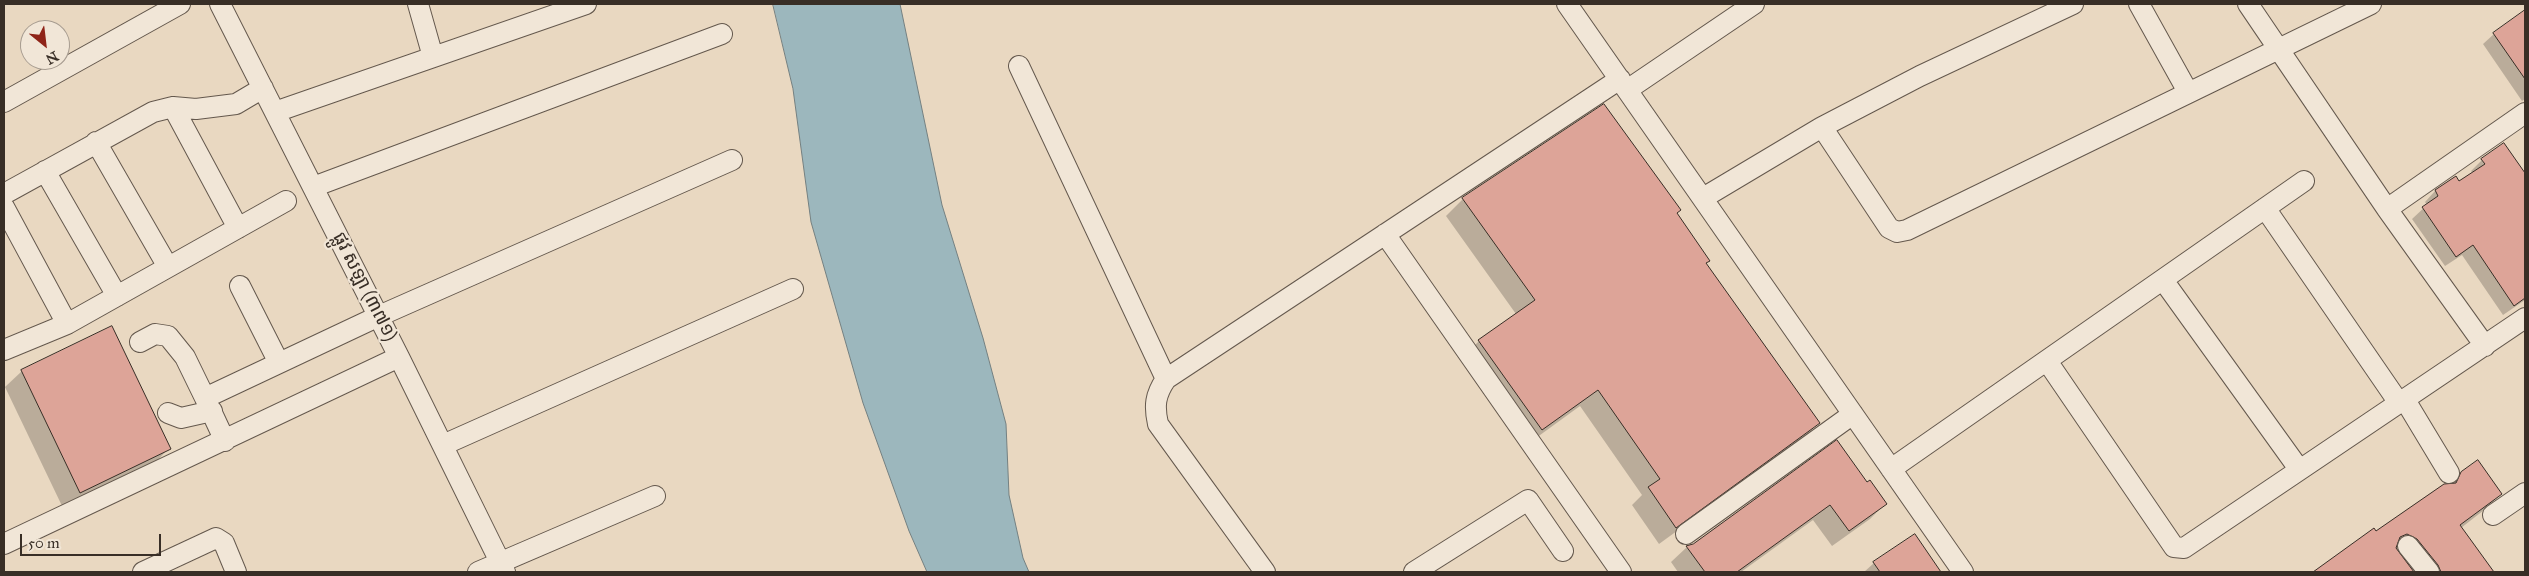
<!DOCTYPE html>
<meta charset="utf-8">
<style>
body{margin:0}
#map{position:relative;width:2529px;height:576px;overflow:hidden;background:#e9d8c1;font-family:"IM FELL Great Primer",serif}
canvas{display:block}
.frame{position:absolute;inset:0;border:5px solid #382e26;pointer-events:none}
.north{position:absolute;left:20px;top:20px;width:50px;height:50px;box-sizing:border-box;background:#f1e6d7;border:1px solid #a79c90;border-radius:50%;rotate:151deg;font-size:14px;font-weight:700;line-height:20px;text-align:center;color:#382e26}
.north::after{content:'';display:block;margin:auto;width:18px;height:22px;background:#8f2418;clip-path:polygon(50% 0,100% 100%,50% 72%,0 100%)}
.scale{position:absolute;left:20px;top:534px;width:141px;height:22px;box-sizing:border-box;border:2px solid #382e26;border-top:0;padding-left:6px;font-size:15px;line-height:18px;white-space:nowrap;color:#382e26;-webkit-text-stroke:4px #f1e6d7;paint-order:stroke}
</style>
<div id="map">
<canvas width="2529" height="576"></canvas>
<div class="frame"></div>
<div class="north">N</div>
<div class="scale">50 m</div>
</div>
<script>
const context = document.querySelector('canvas').getContext('2d');
context.lineJoin = 'round';
function paint(path, color) {
  context.fillStyle = color;
  context.fill(path, 'evenodd');
}
function stroke(path, color, width, dash) {
  context.strokeStyle = color;
  context.lineWidth = width;
  context.lineCap = dash ? 'butt' : 'round';
  context.setLineDash(dash || []);
  context.stroke(path);
}
function write(font, color, halo, rows, align = 'center') {
  context.font = font + ' "IM FELL Great Primer","Noto Sans Khmer",serif';
  context.lineWidth = 4.5;
  context.setLineDash([]);
  context.textBaseline = 'middle';
  context.strokeStyle = halo;
  context.fillStyle = color;
  for (const [text, x, y, turn = 0] of rows) {
    context.save();
    context.translate(x, y);
    context.rotate((+turn || 0) * Math.PI / 180);
    context.textAlign = isNaN(turn) ? turn : align;
    if (halo) context.strokeText(text, 0, 0);
    context.fillText(text, 0, 0);
    context.restore();
  }
}
const water = new Path2D(`
 M773,4H900L942,205L983,338L1006,424L1009,495L1023,558L1029,572H927L909,531L863,403L811,222L793,89Z`);
paint(water, '#9cb7bd');
stroke(water, '#748081', 1);
paint(new Path2D(`
 M2525,12V99L2522,101L2483,44L2494,34Z
 M2504,145L2525,176V300L2503,315L2462,255L2445,266L2412,219L2427,205L2425,202L2435,191L2456,177L2459,183L2473,173L2471,171L2482,160Z
 M1463,199L1676,214L1705,263L1818,423L1802,440L1659,544L1632,505L1642,495L1580,406L1525,446L1462,358L1479,341L1516,314L1446,216Z
 M22,371L169,448L153,465L63,508L5,387Z
 M2462,473L2501,494L2484,510L2461,528L2492,572H2315L2374,530L2376,533L2450,484Z
 M1867,484L1885,504L1870,519L1832,546L1813,520L1741,572H1678L1671,562L1687,547Z
 M1915,536L1939,572H1864L1874,563Z`), '#0003');
const building = new Path2D(`
 M2525,10V79L2493,33Z
 M1604,104L1681,210L1677,213L1710,261L1706,263L1820,423L1676,528L1648,487L1660,479L1598,390L1542,430L1478,340L1535,300L1462,198Z
 M2504,143L2525,173V298L2514,306L2473,245L2456,257L2422,207L2438,196L2435,190L2456,176L2459,181L2485,164L2481,159Z
 M112,326L171,449L80,493L21,370Z
 M1837,440L1867,482L1870,480L1887,504L1849,531L1830,505L1737,572H1705L1686,546L1693,544Z
 M2478,460L2502,494L2460,525L2494,572H2441L2438,565L2417,539L2407,534L2400,537L2396,548L2414,572H2313L2374,528L2376,531L2444,484L2456,483L2461,472Z
 M1915,534L1941,572H1880L1873,562Z`);
paint(building, '#dda498');
stroke(building, '#382e26', 1);
const minor = new Path2D(`
 M220,4L399,357L505,572
 M418,4L433,57
 M1567,4L1963,572
 M2139,4L2188,92
 M2248,4L2387,209L2485,346
 M1019,66L1166,379
 M1627,90L1754,4
 M4,102L180,4
 M173,107L238,228
 M275,112L586,4
 M1822,127L1889,228L1897,232L1907,230L2371,4
 M96,142L168,267
 M45,171L117,296
 M313,187L722,34
 M4,194L153,112L173,107L196,109L236,104L263,88
 M1703,198L1822,127L1920,76L2073,4
 M4,207L67,324
 M2265,208L2399,403
 M2387,209L2525,113
 M1385,234L1621,572
 M2163,280L2299,469
 M240,286L279,363
 M140,342L155,334L168,336L185,357L205,398
 M4,350L67,324L286,201
 M2047,361L2174,547L2184,548L2525,318
 M2405,400L2449,473
 M168,413L181,418L212,411
 M225,441L205,398L379,316L732,160
 M443,445L793,289
 M1891,469L2304,181
 M2493,515L2525,493
 M1686,534L1853,414
 M4,544L399,357
 M2408,546L2429,572
 M143,572L216,538L224,543L236,572
 M478,572L655,496
 M1265,572L1158,424C1154,406 1155,395 1166,379L1620,79
 M1414,572L1528,500L1563,551`);
stroke(minor, '#64584d', 22);
stroke(minor, '#f1e6d7', 20);
write('19px', '#382e26', '#f1e6d7', [
 ["ផ្លូវ សឡា (៣៧១)",364,287,63]
]);
</script>
